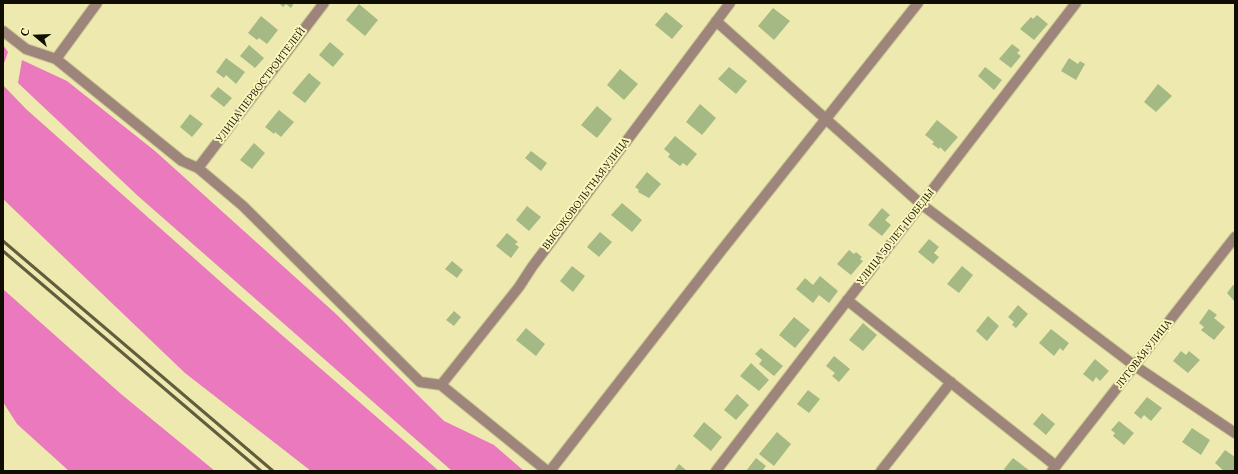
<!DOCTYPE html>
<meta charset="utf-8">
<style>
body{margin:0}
#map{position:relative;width:1238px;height:474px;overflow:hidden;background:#eeeaaf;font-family:Lora,serif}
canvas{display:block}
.frame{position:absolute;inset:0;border:4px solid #100e00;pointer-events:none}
.north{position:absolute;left:16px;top:16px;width:40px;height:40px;-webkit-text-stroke:3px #fbf7bc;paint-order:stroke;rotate:289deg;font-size:11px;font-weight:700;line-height:16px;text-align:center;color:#100e00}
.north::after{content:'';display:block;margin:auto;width:14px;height:18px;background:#100e00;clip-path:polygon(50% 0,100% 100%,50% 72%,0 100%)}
</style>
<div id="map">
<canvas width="1238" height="474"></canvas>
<div class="frame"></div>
<div class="north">С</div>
</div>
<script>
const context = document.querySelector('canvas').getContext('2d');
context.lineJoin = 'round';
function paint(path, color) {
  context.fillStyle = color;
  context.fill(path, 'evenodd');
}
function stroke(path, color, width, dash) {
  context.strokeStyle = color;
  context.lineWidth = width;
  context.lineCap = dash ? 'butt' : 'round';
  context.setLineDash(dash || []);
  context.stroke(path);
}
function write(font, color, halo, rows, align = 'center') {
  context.font = font + ' Lora,serif';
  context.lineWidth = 4;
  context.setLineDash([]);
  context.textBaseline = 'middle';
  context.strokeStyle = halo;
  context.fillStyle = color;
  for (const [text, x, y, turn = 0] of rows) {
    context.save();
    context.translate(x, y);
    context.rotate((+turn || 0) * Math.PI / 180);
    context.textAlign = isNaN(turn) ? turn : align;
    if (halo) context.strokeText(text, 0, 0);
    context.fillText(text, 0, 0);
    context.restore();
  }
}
paint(new Path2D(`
 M3,45L8,52L3,66Z
 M22,60L67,81L155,151L335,313L444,421L494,445L524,471H452L138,196L18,83Z
 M3,85L26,109L231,291L439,471H311L185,373L3,199Z
 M3,289L121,394L215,471H69L17,424L3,402Z`), '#ea79be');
paint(new Path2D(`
 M279,3H294L291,8L286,4L283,7Z
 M359,4L378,20L365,36L346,20Z
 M773,8L790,21L774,40L758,26Z
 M666,12L683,26L672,39L655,25Z
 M1037,15L1048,24L1034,40L1020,29L1031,17L1033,19Z
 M261,16L278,30L267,44L259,38L257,40L248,33Z
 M330,42L344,54L333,67L319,55Z
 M1012,44L1020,50L1017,53L1021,56L1011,68L999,59Z
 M249,45L264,58L255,68L240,56Z
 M226,58L245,72L236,84L226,75L224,78L216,72Z
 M1069,58L1078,64L1080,61L1085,64L1076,80L1061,71Z
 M729,67L747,81L736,94L718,79Z
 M985,67L1002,80L994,90L978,76Z
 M620,69L638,84L624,100L607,85Z
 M309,73L321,83L305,103L292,93Z
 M1158,84L1172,96L1156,112L1144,102Z
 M218,87L232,98L224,107L210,96Z
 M700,104L716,118L702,135L686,122Z
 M597,106L612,119L597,138L581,125Z
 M279,110L294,122L281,137L275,132L274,134L265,127Z
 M190,114L203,124L192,137L180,127Z
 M937,120L958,137L945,152L940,147L939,149L932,144L934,142L925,135Z
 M675,136L697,154L687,166L683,163L680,166L668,157L670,154L664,149Z
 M254,143L265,153L252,169L240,160Z
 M531,151L547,163L541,171L525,158Z
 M647,172L661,184L649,198L638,192L639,190L635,187Z
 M622,203L642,220L632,232L611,215Z
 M527,206L541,217L529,231L516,220Z
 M882,208L890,215L885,220L891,225L882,236L868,225Z
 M600,232L612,242L599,257L587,247Z
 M507,233L518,242L515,244L519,247L511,258L496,246Z
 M929,239L939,247L934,253L939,257L933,264L918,252Z
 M849,250L854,254L856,252L862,257L860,259L863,261L851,275L837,264Z
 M452,261L463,270L457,278L445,269Z
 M572,266L585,276L573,292L560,281Z
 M962,266L973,275L959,293L947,284Z
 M820,276L838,291L829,303L819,295L813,303L796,289L805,278L813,285Z
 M1233,285L1235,286V302L1227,293Z
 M1018,305L1028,314L1016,328L1012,325L1014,322L1008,317Z
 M1209,309L1217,315L1214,318L1225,327L1214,340L1201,330L1204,327L1199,323Z
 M454,311L461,317L454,326L446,320Z
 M988,316L999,326L987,341L976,331Z
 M794,317L810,330L795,348L779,335Z
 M863,323L877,335L863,351L849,340Z
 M526,328L545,344L536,356L516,340Z
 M1051,329L1069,343L1063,351L1060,348L1054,356L1039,343Z
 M761,348L783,366L774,376L759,364L762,360L755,354Z
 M1181,351L1186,355L1189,351L1200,360L1188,373L1173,361Z
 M834,356L850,369L839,382L832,376L835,373L826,366Z
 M1095,359L1109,371L1100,381L1096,377L1093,382L1083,374Z
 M751,363L769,380L759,391L740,376Z
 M808,390L820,399L809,413L797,404Z
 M737,394L749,405L736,420L724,410Z
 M1147,397L1162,408L1151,421L1144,415L1141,419L1134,413Z
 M1042,413L1055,424L1046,435L1033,424Z
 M1119,421L1134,433L1124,445L1113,436L1115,433L1111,430Z
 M704,422L722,437L711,451L693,436Z
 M1192,428L1210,440L1201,455L1182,442Z
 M777,432L791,444L774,466L759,454Z
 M1225,450L1235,457V469L1233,471H1224L1215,463Z
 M756,458L766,466L762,471H746Z
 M1013,458L1030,471H1006L1004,469Z
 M679,464L687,471H674Z`), '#a5b984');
const minor = new Path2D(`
 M716,21L921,204L1135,366L1235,433
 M3,31L26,49L56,59L182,161L198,168L243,206L420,382L441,385L547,471
 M56,59L97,3
 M198,168L324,3
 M847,300L1056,466
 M441,385L519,287L532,267L730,3
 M550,471L721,251L918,3
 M716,471L1076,3
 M881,471L951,382
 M1052,471L1235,237`);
stroke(minor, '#cac793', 12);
stroke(minor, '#9e857b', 10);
stroke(new Path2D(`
 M3,241L273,471
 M3,251L261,471`), '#615e40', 3);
write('10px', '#100e00', '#fbf7bc', [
 ["УЛИЦА ПЕРВОСТРОИТЕЛЕЙ",261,85,-53],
 ["ВЫСОКОВОЛЬТНАЯ УЛИЦА",586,194,-53],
 ["УЛИЦА 50 ЛЕТ ПОБЕДЫ",896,237,-52],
 ["ЛУГОВАЯ УЛИЦА",1144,354,-52]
]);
</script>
